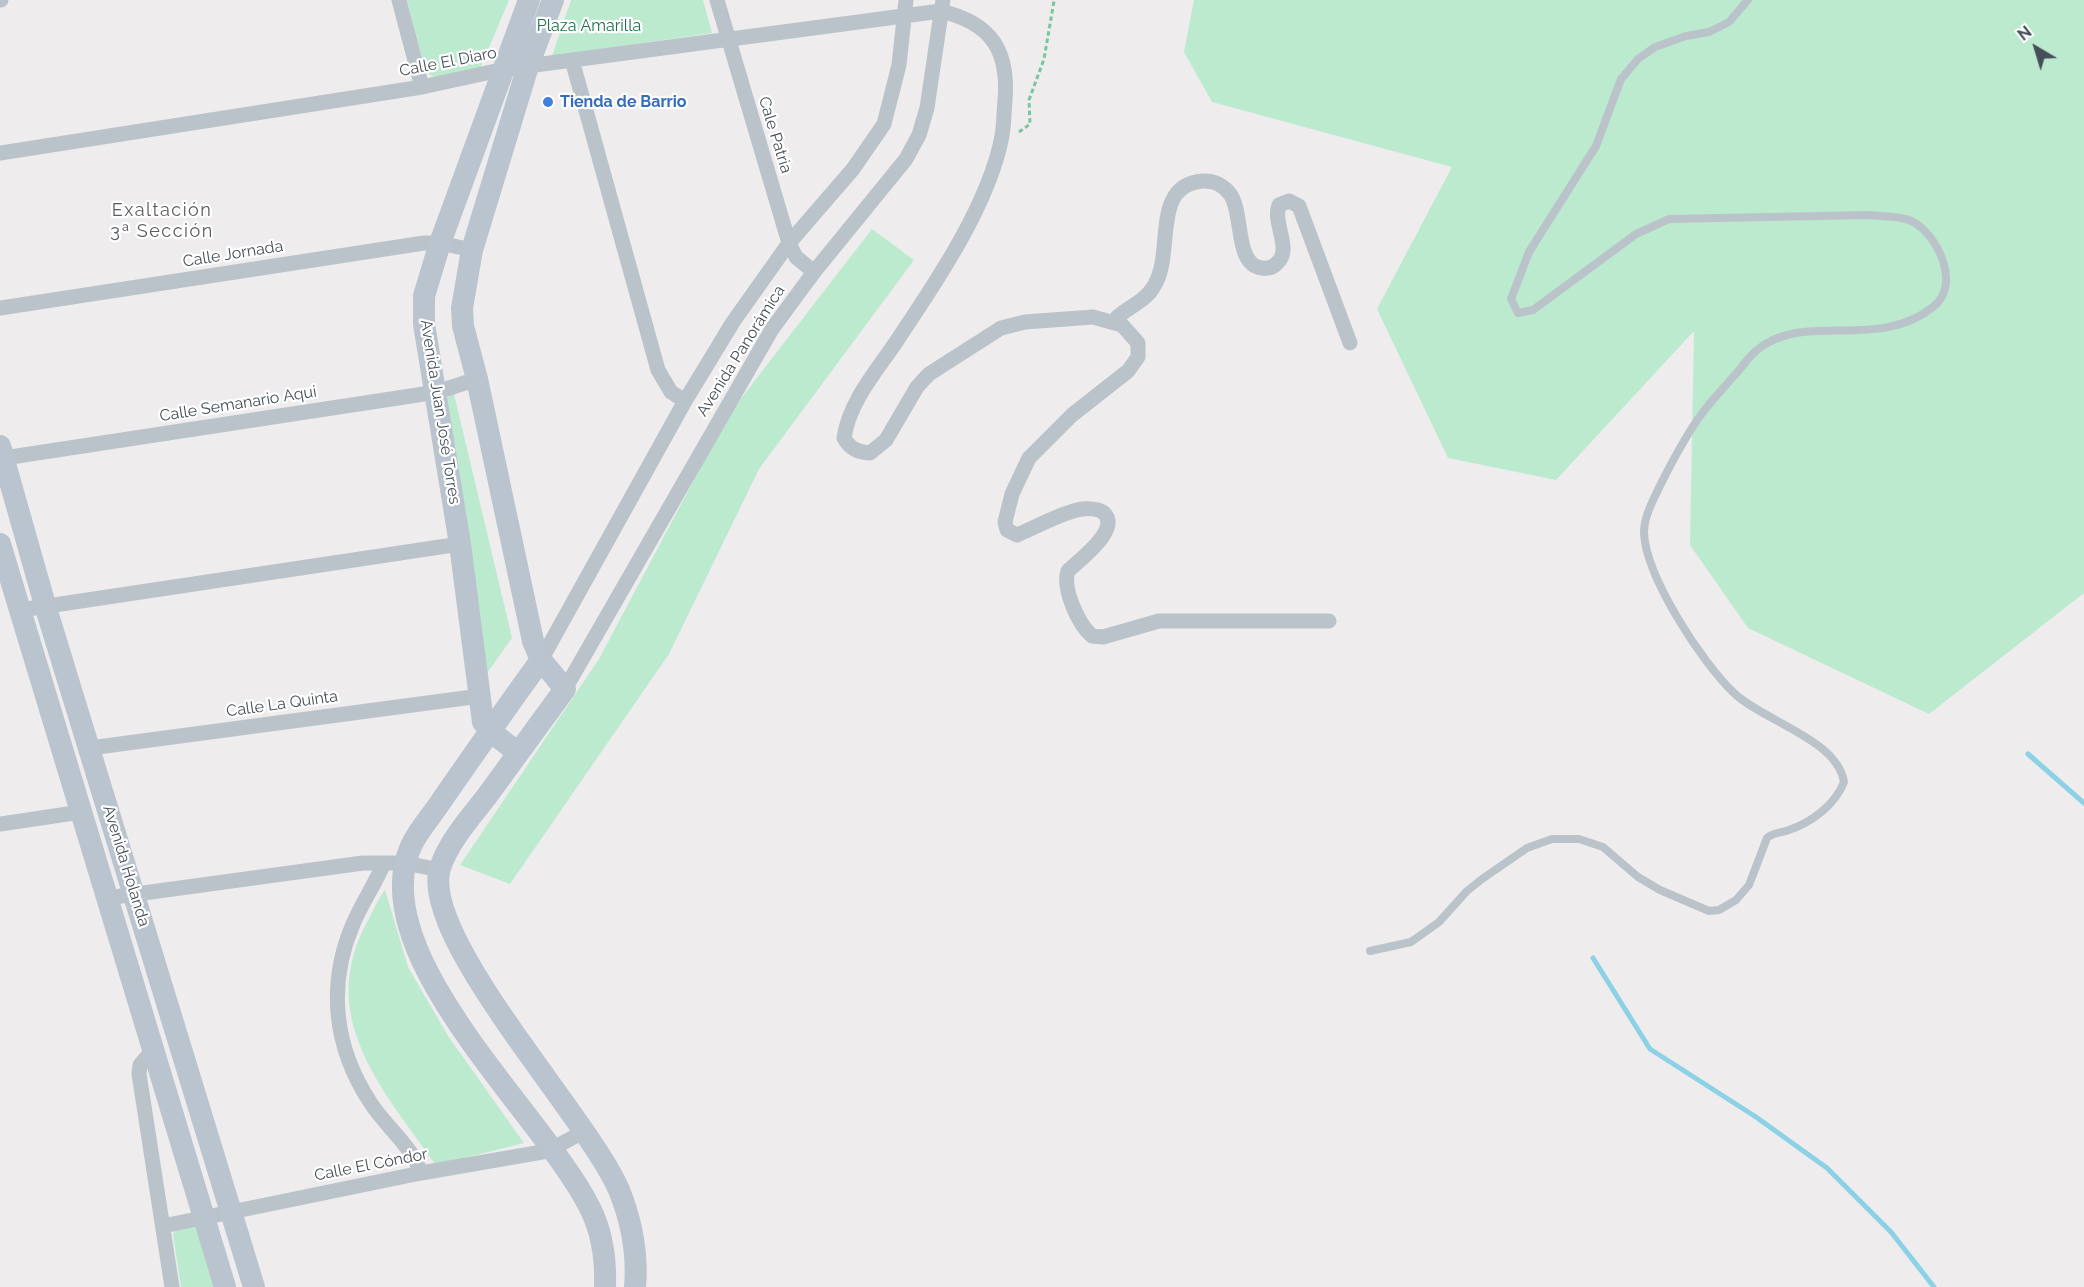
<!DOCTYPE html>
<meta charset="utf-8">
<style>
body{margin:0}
#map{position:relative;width:2084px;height:1287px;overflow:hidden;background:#eeecec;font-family:Raleway,sans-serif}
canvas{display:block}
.north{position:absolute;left:2006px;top:18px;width:60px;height:60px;-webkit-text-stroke:4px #fff;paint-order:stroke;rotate:322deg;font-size:16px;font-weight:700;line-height:24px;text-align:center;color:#464f58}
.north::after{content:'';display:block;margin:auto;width:21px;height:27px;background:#464f58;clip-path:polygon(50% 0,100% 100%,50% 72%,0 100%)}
</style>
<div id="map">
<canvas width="2084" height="1287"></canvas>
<div class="north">N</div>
</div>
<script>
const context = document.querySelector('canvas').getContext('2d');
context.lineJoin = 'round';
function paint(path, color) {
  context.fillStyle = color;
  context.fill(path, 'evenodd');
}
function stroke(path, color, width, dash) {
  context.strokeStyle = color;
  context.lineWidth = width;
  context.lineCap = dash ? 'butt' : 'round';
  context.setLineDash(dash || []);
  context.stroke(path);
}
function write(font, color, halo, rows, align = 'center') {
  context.font = font + ' Raleway,sans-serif';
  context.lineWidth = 4.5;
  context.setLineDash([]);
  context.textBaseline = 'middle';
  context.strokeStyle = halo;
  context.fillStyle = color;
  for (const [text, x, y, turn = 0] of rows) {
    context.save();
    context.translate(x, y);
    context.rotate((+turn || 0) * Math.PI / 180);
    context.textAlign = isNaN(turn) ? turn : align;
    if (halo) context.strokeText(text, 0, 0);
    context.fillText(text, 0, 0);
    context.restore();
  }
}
paint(new Path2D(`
 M407,0H509L479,71L434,77L426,72Z
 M571,0H703L712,33L552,56Z
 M1194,0H2084V593L1929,714L1748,628L1690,545L1694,331L1556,480L1448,458L1377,309L1452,167L1212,102L1184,52Z
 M872,229L914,260L759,469L669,654L510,884L460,865L599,659L729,414Z
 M454,394L512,638L480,683L441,400Z
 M385,890L408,967L448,1036L524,1143L436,1165C385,1092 317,1020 365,926C372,914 377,900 385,890Z
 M192,1224L199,1227L218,1287H181L173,1234L177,1229Z`), '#bceacf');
stroke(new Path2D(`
 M2028,754L2084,803
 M1593,958L1650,1049L1756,1117L1827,1168L1891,1232L1934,1287`), '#8cd1e5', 5);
stroke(new Path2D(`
 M1019,132L1030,124L1029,100L1044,59L1054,1`), '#77c6a0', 3, [4.5, 3]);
stroke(new Path2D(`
 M1370,951L1411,942L1439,922L1467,891L1482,879L1527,848L1552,839H1579L1603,847L1638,877L1660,890L1709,911L1719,910L1736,900L1749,885L1767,838C1774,832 1781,833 1789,830C1812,822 1835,805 1844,782C1837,739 1763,721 1734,693C1702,663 1646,577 1644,533C1644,525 1647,514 1650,507C1660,484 1683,440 1698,419C1708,404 1721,391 1733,377C1741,369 1748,357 1757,350C1805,310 1876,352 1933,307C1960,286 1940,241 1918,225C1905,215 1884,217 1869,215L1669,219L1636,234L1533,310L1518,313L1511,299L1529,252L1596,146L1621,79L1638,59L1655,47L1686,36L1709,32L1729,22L1748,0`), '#bbc3ca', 8);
stroke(new Path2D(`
 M0,0H1
 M399,0L422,87
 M717,0L789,243L796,257L814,272
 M572,60L658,370L671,392L685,401
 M0,153L422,87L505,69L941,11C991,23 1009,50 1005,100C1004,112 1004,124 1002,136C989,205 935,284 896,342C876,372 849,402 844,438C850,449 858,452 870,453L886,440L917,387L929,374L1001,328L1025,322L1093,317L1122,325L1138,343V357L1128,371L1072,415L1029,458L1012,494L1005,522L1007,530L1017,535C1036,527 1057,515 1077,510C1085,508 1098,508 1104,513C1121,530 1079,560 1068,571C1062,588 1078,624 1092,636L1103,637L1159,621H1329
 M0,308L424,243H440L472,250
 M1114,321C1122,309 1144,304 1154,286C1175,253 1150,185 1203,181C1214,180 1224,186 1230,194C1244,213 1234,265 1262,268C1268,269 1274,267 1278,262C1292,249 1272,222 1279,205L1289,201L1299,206L1350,343
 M4,458L437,392L477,379
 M21,610L460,544
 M541,660L685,401L733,322L789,243L853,169L884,124L899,65L906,0
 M565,689L772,329L814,272L906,159L919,135L927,108L943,0
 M90,748L480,696
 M0,824L81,812
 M384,863C375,884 362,903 353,924C327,985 334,1047 370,1102C385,1126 412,1146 421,1173
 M107,898L363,863H406L439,870
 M152,1051L140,1065L139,1074L172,1287
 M163,1226L421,1173L548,1151L583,1132`), '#bbc3ca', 15);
stroke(new Path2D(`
 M553,0L528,66L472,250L462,308L463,326L477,379L533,641L541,660L565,689C539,725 513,760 487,796C470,818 449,841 440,868C419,937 588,1117 619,1190C632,1222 638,1252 635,1287
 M0,446L45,605L254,1287
 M0,544L225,1287
 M541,660C508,705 476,751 444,797C434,813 419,829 411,846C362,955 545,1116 590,1208C602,1232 606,1260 605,1287
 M518,753L489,730L483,722L460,544L424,324V296L440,243L529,0`), '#bac4cf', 22);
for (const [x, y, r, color] of [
 [548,102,6,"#3f7fe0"]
]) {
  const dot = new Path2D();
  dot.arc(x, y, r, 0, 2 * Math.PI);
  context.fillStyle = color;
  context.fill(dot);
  stroke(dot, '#fff', 2);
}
write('16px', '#1c7349', '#fff', [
 ["Plaza Amarilla",589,26]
]);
write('16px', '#464f58', '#fff', [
 ["Calle El Diaro",448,62,-11],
 ["Cale Patria",775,135,73],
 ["Calle Jornada",233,254,-9],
 ["Avenida Panorámica",741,351,-58],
 ["Calle Semanario Aqui",238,404,-9],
 ["Avenida Juan José Torres",440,412,81],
 ["Calle La Quinta",282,704,-8],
 ["Avenida Holanda",126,866,73],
 ["Calle El Cóndor",371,1165,-11]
]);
write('bold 16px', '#366cbe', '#fff', [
 ["Tienda de Barrio",560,102]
], 'left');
context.letterSpacing = '1.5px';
write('18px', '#595c60', '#fff', [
 ["Exaltación",162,211],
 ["3ª Sección",162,232]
]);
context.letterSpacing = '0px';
</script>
